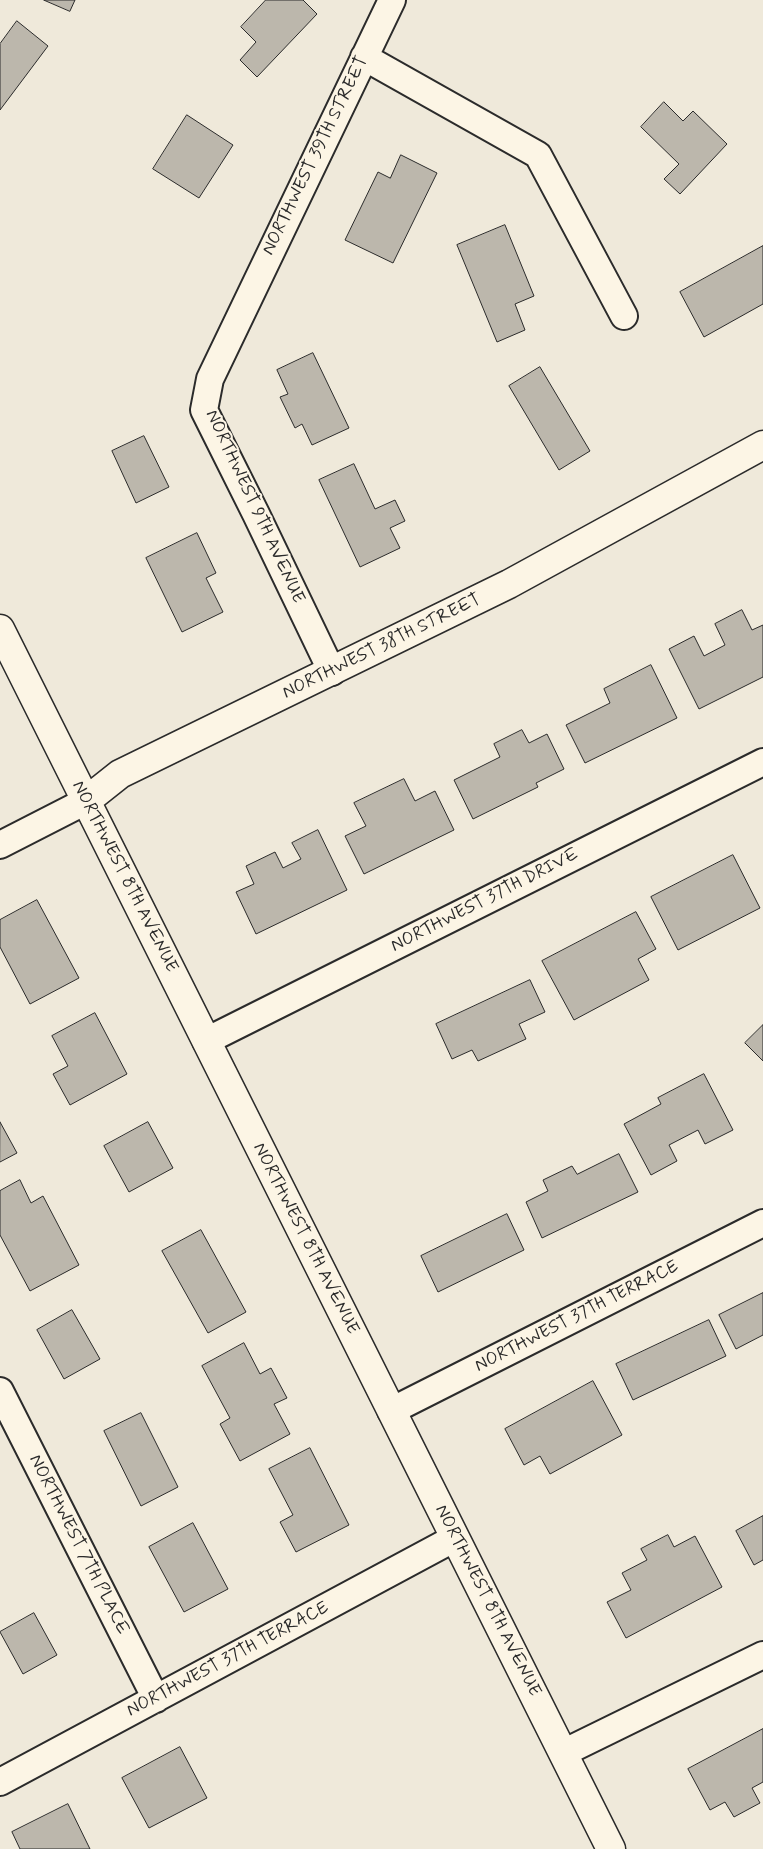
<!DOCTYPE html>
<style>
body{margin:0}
canvas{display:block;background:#efe9da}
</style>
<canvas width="763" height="1849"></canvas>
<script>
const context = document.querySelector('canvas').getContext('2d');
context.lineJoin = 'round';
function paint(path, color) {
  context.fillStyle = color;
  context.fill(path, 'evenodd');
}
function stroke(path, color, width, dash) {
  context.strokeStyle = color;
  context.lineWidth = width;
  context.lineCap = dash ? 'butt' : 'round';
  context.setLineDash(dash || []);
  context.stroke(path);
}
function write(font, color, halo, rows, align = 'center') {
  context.font = font + ' Mynerve,sans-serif';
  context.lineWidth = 4;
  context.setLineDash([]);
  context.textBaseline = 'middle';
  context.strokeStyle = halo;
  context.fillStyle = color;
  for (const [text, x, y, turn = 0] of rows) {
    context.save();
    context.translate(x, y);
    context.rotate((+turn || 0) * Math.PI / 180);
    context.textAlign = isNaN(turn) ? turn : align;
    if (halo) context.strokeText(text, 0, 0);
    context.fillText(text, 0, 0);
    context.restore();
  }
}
const building = new Path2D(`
 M44,0H75L70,11Z
 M266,0H303L317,14L257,77L240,60L256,42L241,27Z
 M17,21L48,46L0,110V44Z
 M664,102L683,121L693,111L727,144L680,194L664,179L679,164L641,127Z
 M187,115L233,145L199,198L153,169Z
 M401,155L437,173L393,263L345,240L378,172L390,178Z
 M505,225L534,296L515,304L525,330L497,342L457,245Z
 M763,246V304L704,337L680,292Z
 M313,353L349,428L312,445L302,424L295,428L280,397L288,394L277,370Z
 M540,367L590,451L559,470L509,386Z
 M144,436L169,487L136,503L112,451Z
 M354,464L375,509L395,500L405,521L390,528L400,548L360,567L319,480Z
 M197,533L216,573L206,578L223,612L182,632L146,558Z
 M742,610L752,630L763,625V677L699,709L669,649L694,636L704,656L725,645L715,624Z
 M651,665L677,718L585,763L566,725L610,703L604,689Z
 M522,730L529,743L547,734L564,769L536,783L538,787L473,819L454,780L500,757L494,744Z
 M404,779L415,801L435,791L454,830L364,874L345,836L366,826L354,803Z
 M318,830L347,890L256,934L236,892L254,884L246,866L275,852L283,868L301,859L292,843Z
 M733,855L760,908L678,950L651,897Z
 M37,900L79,978L30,1004L0,947V920Z
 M636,912L656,949L638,959L649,980L574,1020L542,961Z
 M530,980L545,1012L519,1024L526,1039L478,1061L472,1050L452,1059L436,1024Z
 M95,1013L127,1074L70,1105L53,1074L68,1066L52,1036Z
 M763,1025V1061L745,1043Z
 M704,1074L733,1130L705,1144L698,1130L669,1145L677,1161L651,1175L624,1124L661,1104L658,1098Z
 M0,1122L17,1153L0,1162Z
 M148,1122L173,1168L129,1192L104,1146Z
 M619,1154L638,1192L542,1238L526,1202L548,1191L543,1180L572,1166L577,1174Z
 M20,1180L31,1203L43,1196L79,1265L30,1291L0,1235V1191Z
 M507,1214L524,1250L438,1292L421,1256Z
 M201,1230L246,1312L208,1333L162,1251Z
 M763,1293V1335L736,1349L719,1315Z
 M72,1310L100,1359L64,1379L37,1330Z
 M709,1320L726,1356L633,1400L616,1364Z
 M244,1343L260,1374L271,1368L287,1398L274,1404L290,1434L240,1461L220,1424L230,1418L202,1366Z
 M593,1381L622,1435L550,1474L540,1456L524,1465L505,1429Z
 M141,1413L178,1487L141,1506L104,1431Z
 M310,1448L349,1525L296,1552L280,1522L293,1515L269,1469Z
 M763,1516V1560L754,1565L736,1531Z
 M193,1523L228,1589L184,1612L149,1547Z
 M668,1535L674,1547L695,1536L722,1587L626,1638L607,1602L631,1590L622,1573L647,1560L641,1549Z
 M34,1613L57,1655L23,1674L0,1632Z
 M763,1729V1782L752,1788L760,1803L734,1817L725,1802L710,1810L688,1769Z
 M180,1747L207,1798L149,1828L122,1778Z
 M68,1804L90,1849H20L12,1832Z`);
paint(building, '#bcb7ac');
stroke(building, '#2b2b2b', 1);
const street = new Path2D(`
 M364,57L538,155L624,316
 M332,672L256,514L204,410L210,379L392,0
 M0,845L86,801
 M206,1041L763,762
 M0,1391L156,1699
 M391,1411L763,1223
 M563,1753L763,1655
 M0,1782L455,1538`);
const secondary = new Path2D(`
 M0,629L611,1849
 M86,801L120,774L509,584L763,445`);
stroke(street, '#2b2b2b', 30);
stroke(secondary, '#2b2b2b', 31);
stroke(street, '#fcf5e5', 26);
stroke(secondary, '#fcf5e5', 28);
write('18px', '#2b2b2b', '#fcf5e5', [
 ["NORTHWEST 39TH STREET",316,156,-64],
 ["NORTHWEST 9TH AVENUE",254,507,65],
 ["NORTHWEST 38TH STREET",382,647,-26],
 ["NORTHWEST 8TH AVENUE",124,877,63],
 ["NORTHWEST 37TH DRIVE",485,901,-27],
 ["NORTHWEST 8TH AVENUE",305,1239,63],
 ["NORTHWEST 37TH TERRACE",577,1317,-27],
 ["NORTHWEST 7TH PLACE",78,1545,63],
 ["NORTHWEST 8TH AVENUE",487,1601,63],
 ["NORTHWEST 37TH TERRACE",228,1660,-28]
]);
</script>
